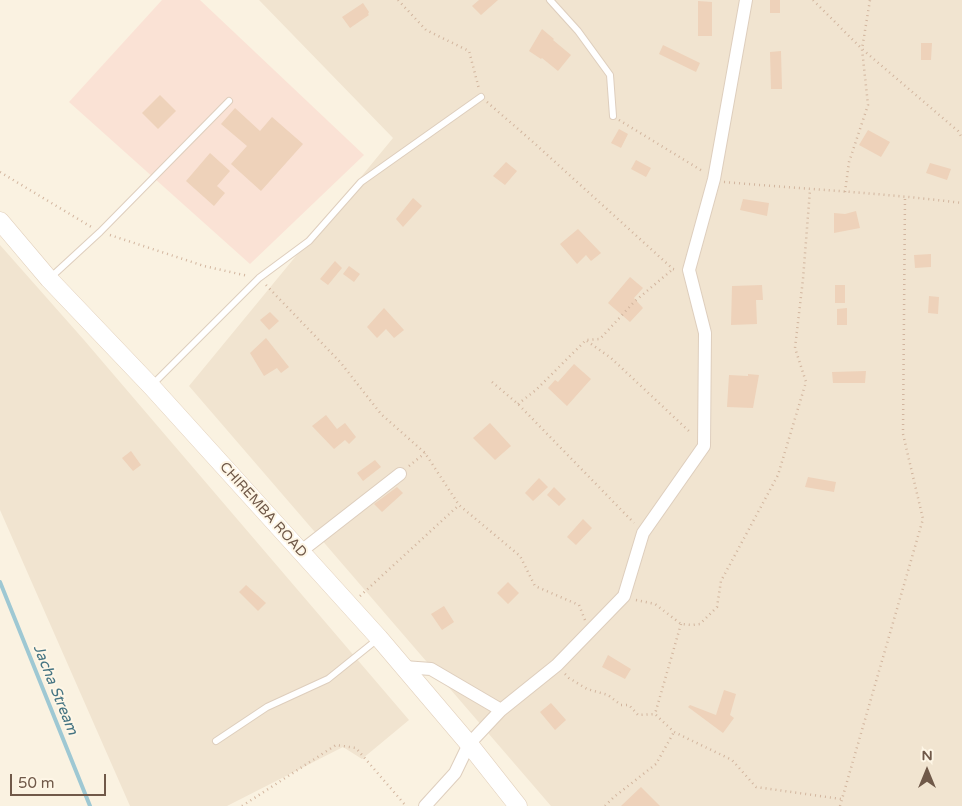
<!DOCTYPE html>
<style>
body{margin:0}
#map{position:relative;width:962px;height:806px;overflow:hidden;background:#faf2e1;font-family:"Varela Round",sans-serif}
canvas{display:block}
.north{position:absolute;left:902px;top:746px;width:50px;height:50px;-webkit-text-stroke:4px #fef6e6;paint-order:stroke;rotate:0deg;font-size:14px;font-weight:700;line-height:20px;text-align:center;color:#705949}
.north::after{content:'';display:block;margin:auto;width:18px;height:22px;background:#705949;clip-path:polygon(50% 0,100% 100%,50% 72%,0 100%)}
.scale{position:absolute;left:10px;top:774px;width:96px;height:22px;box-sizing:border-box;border:2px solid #705949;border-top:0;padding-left:6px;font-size:15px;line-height:18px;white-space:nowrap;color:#705949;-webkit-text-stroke:4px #fef6e6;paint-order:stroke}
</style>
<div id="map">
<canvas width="962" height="806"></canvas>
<div class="north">N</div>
<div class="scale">50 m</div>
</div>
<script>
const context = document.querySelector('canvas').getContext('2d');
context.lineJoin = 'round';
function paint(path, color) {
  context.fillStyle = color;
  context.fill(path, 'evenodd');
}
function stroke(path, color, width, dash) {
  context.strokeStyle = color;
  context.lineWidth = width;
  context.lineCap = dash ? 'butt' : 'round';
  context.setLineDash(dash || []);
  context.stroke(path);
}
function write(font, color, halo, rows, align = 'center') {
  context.font = font + ' "Varela Round",sans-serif';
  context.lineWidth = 4;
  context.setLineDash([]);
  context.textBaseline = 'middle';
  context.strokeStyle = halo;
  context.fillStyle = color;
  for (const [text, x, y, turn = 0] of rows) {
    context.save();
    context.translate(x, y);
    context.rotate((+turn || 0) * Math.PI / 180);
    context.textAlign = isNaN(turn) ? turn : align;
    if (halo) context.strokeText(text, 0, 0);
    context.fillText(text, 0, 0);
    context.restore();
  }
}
paint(new Path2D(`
 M259,0H962V806H551L189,386L393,138Z
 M0,245L84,340L409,720L362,759L343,747L227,806H130L0,510Z`), '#f1e4d0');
paint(new Path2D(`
 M162,0H200L364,155L250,264L69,102Z`), '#fae2d5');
stroke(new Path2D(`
 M0,582L90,806`), '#9ec8d3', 4);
paint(new Path2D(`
 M479,0H498L481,15L472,6Z
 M770,0H780V13H770Z
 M698,1L712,2V36H698Z
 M363,3L369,12L368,14L369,15L350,28L342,17Z
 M542,29L554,39L553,40L571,55L558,71L542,58L541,59L529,51Z
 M921,43H932L931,60H921Z
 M663,45L700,63L696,72L659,54Z
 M781,51L782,89H771L770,52Z
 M160,95L176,111L158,129L142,113Z
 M235,108L260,131L272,117L303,144L261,191L231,164L247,146L221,124Z
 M619,129L628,134L621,148L611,143Z
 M868,130L890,142L881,157L859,145Z
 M210,153L230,171L217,186L225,193L214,206L186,181Z
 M636,160L651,168L646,177L631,169Z
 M506,162L517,171L505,185L493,176Z
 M930,163L951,169L947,180L926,173Z
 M413,198L422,206L403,227L396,219Z
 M743,199L769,203L767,216L740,210Z
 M856,211L860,228L834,233V213L845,214Z
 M578,229L601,253L591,261L586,255L577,264L560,244Z
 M931,254V267L915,268L914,255Z
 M335,261L342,268L328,285L320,279Z
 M349,266L360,274L354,282L343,274Z
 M630,277L643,288L634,298L643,308L630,322L608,303Z
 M762,285L763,300H756L757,324L731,325L732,286Z
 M835,285H845V303H835Z
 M929,296L939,297L938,314L928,313Z
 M384,308L404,330L394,338L386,329L377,338L367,327Z
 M847,308V325H837V309Z
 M270,312L279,321L269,330L260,320Z
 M266,338L289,367L281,373L277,368L264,376L250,353Z
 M574,364L591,379L567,406L548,388L555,380L558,382Z
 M866,371L865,383H833L832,372Z
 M748,374L759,375L753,408L727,407L729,375L748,376Z
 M326,415L337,429L345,423L356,437L349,444L345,440L334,449L312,426Z
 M490,423L511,446L495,460L473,438Z
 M131,451L141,465L133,471L122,458Z
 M375,460L381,467L363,481L357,473Z
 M808,477L836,482L834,492L805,487Z
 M539,478L548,487L533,501L525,493Z
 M397,487L403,493L382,512L374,504Z
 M554,487L566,499L559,506L547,495Z
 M583,519L592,528L576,545L567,537Z
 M508,582L519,593L508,604L497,593Z
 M246,585L266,603L258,611L239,592Z
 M444,606L454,622L442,630L431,614Z
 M608,655L631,669L625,679L602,667Z
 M724,690L736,694L730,715L734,718L723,733L688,707L690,705L716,715Z
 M551,703L566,720L555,730L540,712Z
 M641,787L660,806H621Z`), '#eed2ba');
const service = new Path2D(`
 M550,0L578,31L610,75L613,116
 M50,278L100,232L229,101
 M152,385L259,278L309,241L361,182L481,97
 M216,741L267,707L328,679L379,638`);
const minor = new Path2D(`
 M300,552L400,474
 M404,667L431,669L501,710L557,665L624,596L643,533L704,446L705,333L689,270L714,179L746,0
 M425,806L455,773L469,744L501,710`);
const secondary = new Path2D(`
 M0,221L49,279L151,386L379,638L469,744L518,806`);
stroke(service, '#decebd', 8);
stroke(minor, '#decebd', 14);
stroke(secondary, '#e2d0bc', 19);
stroke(new Path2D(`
 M398,0L426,30L469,51L479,89
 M813,0L862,49L958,131L962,138
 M487,102L533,142L673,269L677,270
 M619,120L704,172
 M0,172L93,228
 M724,182C804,189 883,193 962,203
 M845,192L849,162L868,105L862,49L870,0
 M110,235L204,266L248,276
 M266,285L341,363L381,414L425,453L459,505L520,556L535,586L579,605L585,620
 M587,341L611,358L691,433
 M492,382L518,404L634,523
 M518,404L536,390L586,340L600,339L634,302L673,269
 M409,466L425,453
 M360,596L459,505
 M636,600L655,604L681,624L692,625L700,624L717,607L721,581L778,475L806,382L795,348L803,279L810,190
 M681,624L655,714L674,732L732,760L756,787L841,799
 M565,674L569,678L587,689L608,695L621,705H629L638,715L655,714
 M242,806L336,745L356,748L406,806
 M605,806L614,797L656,764L674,732
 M840,806L923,519L903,434L905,196`), '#d2b59e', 2.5, [1, 4]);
stroke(service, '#fff', 6);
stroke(minor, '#fff', 12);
stroke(secondary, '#fff', 18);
write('14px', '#705949', '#fef6e6', [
 ["CHIREMBA ROAD",263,510,48]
]);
write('italic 15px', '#457482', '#fef6e6', [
 ["Jacha Stream",55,690,68]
]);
</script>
